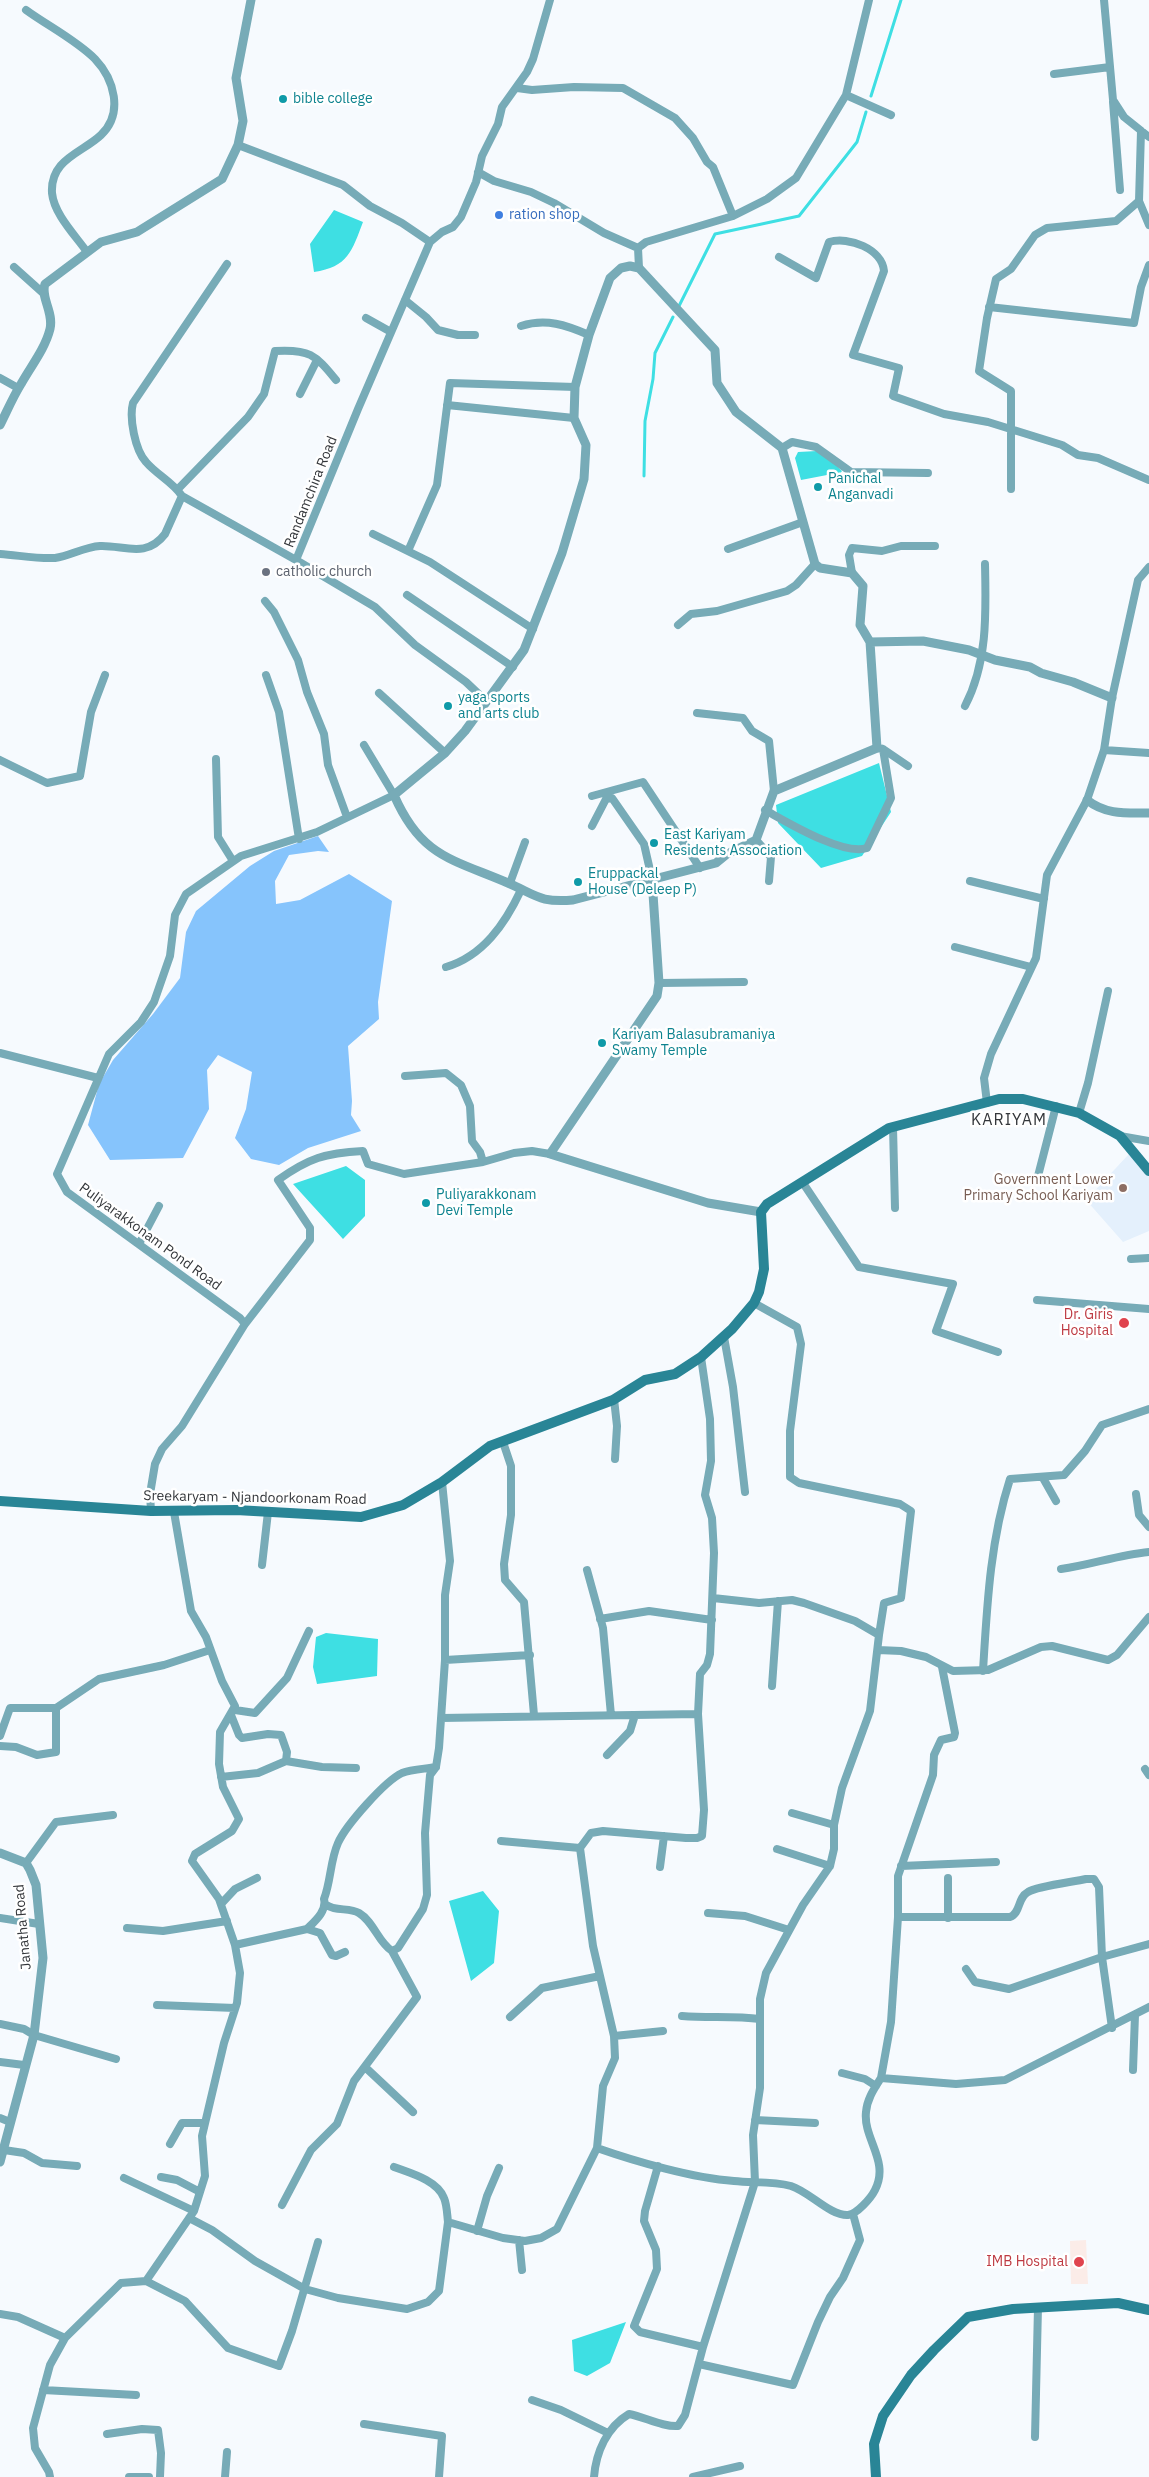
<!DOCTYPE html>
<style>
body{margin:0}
canvas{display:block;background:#f6fafe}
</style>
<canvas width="1149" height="2477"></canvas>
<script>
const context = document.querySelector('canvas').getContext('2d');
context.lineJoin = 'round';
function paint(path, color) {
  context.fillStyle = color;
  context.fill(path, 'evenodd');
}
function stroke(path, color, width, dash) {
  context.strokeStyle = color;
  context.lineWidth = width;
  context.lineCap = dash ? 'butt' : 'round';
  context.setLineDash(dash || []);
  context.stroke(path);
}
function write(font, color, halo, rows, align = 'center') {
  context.font = font + ' "IBM Plex Sans",sans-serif';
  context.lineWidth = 5;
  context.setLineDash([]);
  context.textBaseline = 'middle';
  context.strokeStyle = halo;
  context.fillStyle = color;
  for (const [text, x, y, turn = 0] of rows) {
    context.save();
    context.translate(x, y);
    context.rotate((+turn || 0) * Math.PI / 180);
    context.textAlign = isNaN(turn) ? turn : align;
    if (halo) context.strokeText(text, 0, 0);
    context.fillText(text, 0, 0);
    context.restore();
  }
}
paint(new Path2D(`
 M1129,1154L1149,1176V1231L1123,1242L1086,1200Z`), '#e4f0fc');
paint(new Path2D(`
 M1086,2240L1088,2284H1071L1070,2241Z`), '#fbece8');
paint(new Path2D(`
 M318,836L329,852L318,851L289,855L275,881L276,904L300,900L349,874L392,901L378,1002L379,1019L348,1046L352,1101L351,1115L361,1131L308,1148L279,1165L251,1159L235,1138L246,1109L252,1072L218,1055L207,1070L209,1109L183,1158L110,1160L88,1125L99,1084L113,1060L153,1014L180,978L186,932L196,911L250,866L274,851Z`), '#86c4fc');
paint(new Path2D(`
 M334,210L363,222C352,251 348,267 314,272L310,244Z
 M817,451L828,457L842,471L837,478L827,475L801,480L795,458L798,452Z
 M879,763L891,812L862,856L821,868L778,823L776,805Z
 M346,1166L365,1180V1216L343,1239L293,1184Z
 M326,1633L378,1639L377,1676L317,1684L313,1667L316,1637Z
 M483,1891L499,1911L494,1963L471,1981L449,1901Z
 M626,2322L610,2363L587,2376L574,2371L572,2340Z`), '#3edfe3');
stroke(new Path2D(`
 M871,96L901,0
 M679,306L715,234L799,216L857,142L866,112
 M644,476L645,421L653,379L655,353L673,317`), '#3edfe3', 3);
stroke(new Path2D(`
 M1104,0L1113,100L1124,117L1149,137
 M26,10C48,26 76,40 95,59C114,79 124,113 101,135C82,153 50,159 52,193C54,214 75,235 87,252
 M1054,74L1110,67
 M517,88L532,90L574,87L623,88L675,118L693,138L707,162L713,167L733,216
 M846,95L891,115
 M1113,102L1120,190
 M238,145L343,185L370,206L402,223L430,242
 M478,172L494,181L531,192L554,203L604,233L638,248
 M1139,201L1149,225
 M779,257L816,278L829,242C849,236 882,249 884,271L853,355L899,368L893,396L944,414L988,422L1062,445L1078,455L1098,458L1149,480
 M14,267L43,293
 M639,268L638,248L646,242L733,216L767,199L796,178L846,95L869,0
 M405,300L426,317L438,330L458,335H475
 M989,307L1134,323L1141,287L1149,265
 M366,318L391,332
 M521,326C546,318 566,325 589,335
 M0,378L18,388
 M300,394L317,360
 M447,405L574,418
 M782,448L792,442L816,447L851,472L928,473
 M178,489L248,417L264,394L275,351C309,349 315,354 336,380
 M1011,489V391L979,371L987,318L996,279L1011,269L1035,235L1047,228L1116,221L1139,201L1141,131
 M182,496C173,482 157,475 146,462C135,450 129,418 133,403L227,264
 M373,534L430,562L533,629
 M728,549L803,522
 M408,551L437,485L450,383L575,387
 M0,554C17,555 37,559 55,558C70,556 84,547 100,546C124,545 146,559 165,534L182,496L296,560
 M852,573L849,555L852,548L882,551L901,546H935
 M407,595L513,667
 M265,601L274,612L298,660L307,692L324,734L328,765L347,817
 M678,625L691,614L717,611L787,591L796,585L815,564
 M266,675L279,712L299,839
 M379,693L445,753
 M486,701L466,682L415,645L375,607L296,560L358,409L430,242L442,232L453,227L461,217L476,182L482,156L498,124L502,107L527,72L533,59L550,0
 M965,706C988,662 986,612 985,564
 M697,713L743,718L752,731L769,741L774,791
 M883,749L908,766
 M1104,750L1149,753
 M216,759L218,837L233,861
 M0,760L47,783L80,776L91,712L105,675
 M592,796L643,782L700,868
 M765,810C787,822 843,856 867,848L891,798L883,749L877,748
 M592,826L606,799L612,798L644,844L652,879
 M756,840L771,857L769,881
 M970,881L1044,899
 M510,883L525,842
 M955,947L1031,967
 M446,967C483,956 505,924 521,890
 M659,983L744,982
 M0,1053L98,1078
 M405,1076L446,1073L461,1085L470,1106L472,1141L480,1152L483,1162
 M987,1103L984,1078L991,1054L1036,958L1047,875L1087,800L1104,750L1112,698L1138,580L1149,567
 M1079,1113L1088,1083L1108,991
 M893,1127L895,1208
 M1120,1136L1149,1141
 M1038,1176L1056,1106
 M803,1183L859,1267L953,1284L936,1331L998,1352
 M139,1244L159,1206
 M1131,1259L1149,1258
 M1037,1300L1149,1309
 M754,1303L797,1327L801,1344L790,1431V1477L799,1483L900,1504L911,1511L901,1598L884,1603L879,1635
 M245,1324L240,1318L67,1192L57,1174L109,1054L141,1022L154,1002L170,956L175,915L186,894L241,856L317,832L394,795L364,745
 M724,1337L733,1387L745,1492
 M614,1399L617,1426L615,1459
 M503,1442L511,1466V1515L504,1564L505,1580L524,1602L534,1715
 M1043,1478L1056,1501
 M1136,1494L1139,1515L1149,1527
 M151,1511L150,1494L155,1464L162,1449L182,1426L245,1324L310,1240V1228L278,1180C309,1158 325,1153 363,1151L368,1164L404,1174L483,1162L514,1153L532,1151L550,1154
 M262,1565L268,1512
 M1061,1569C1091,1565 1118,1555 1149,1552
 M587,1570L603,1628L611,1715
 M713,1598L759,1603L792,1600L804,1603L855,1621L879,1635L870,1711L842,1788L834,1825V1849L830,1866
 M600,1619L649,1611L712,1620
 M878,1650L901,1651L926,1657L953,1671L988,1670L1041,1647L1052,1646L1108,1660L1117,1655L1149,1617
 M445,1660L530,1655
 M983,1671C987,1606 990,1541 1010,1479L1064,1475L1085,1451L1102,1425L1149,1409
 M772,1686L778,1601
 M235,1710L255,1713L287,1678L309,1631
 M231,1715L239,1735L242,1738L268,1734L281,1735L287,1752L286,1761
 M441,1718L698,1714
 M0,1736L10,1708H56
 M0,1746L16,1747L37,1755L56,1752V1708L99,1679L164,1665L210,1650
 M607,1755L630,1731L635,1715
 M1145,1769L1149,1775
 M221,1777L258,1773L286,1761L322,1767L356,1768
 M792,1813L834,1825
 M501,1841L580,1848
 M26,1863L56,1822L113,1815
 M901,1866L996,1862
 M660,1867L664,1836
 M221,1904L235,1889L257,1878
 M325,1904C335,1912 349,1907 359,1913C374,1922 378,1942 392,1951L398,1948L423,1909L427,1895L425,1833L430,1775L436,1767L439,1748L445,1660V1595L450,1561L442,1482
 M708,1913L745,1916L789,1930
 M898,1917V1876L933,1775L934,1755L941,1740L954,1737L955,1733L942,1667
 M0,1918L39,1924
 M948,1918V1878
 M127,1928L163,1931L227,1921
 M307,1929C315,1921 327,1911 324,1899C331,1881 330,1861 338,1843C346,1825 385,1781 402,1773C412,1769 426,1769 436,1767
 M235,1945L307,1929L320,1933L332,1955L336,1956L345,1952
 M966,1969L975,1982L1009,1989L1102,1957L1112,2028
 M157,2005L235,2008
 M682,2016C708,2018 734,2016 760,2019
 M510,2017L542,1988L600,1976
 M0,2024L24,2029L34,2035L116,2059
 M614,2036L663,2031
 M0,2062L24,2065
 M365,2067L413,2112
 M1133,2070L1135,2015
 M842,2073L865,2079L876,2086
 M881,2078L891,2022L898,1917H1010C1021,1913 1017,1898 1028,1892C1038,1886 1073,1882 1086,1879H1094L1099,1887L1102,1957L1149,1944
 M0,2118L10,2122
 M755,2120L815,2123
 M170,2144L182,2123H205
 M597,2148L603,2086L615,2058L614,2036L593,1946L580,1848L591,1833L603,1831L686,1838H697L702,1836L704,1810L698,1714L700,1674L707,1665L710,1654L714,1553L712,1518L705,1495L711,1461L710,1419L701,1357
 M4,2150L24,2153L42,2163L77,2166
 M658,2166L645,2211L644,2221L656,2250L657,2269L634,2326L640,2332L703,2347
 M394,2167C410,2173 437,2180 444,2198C447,2205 447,2214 448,2222
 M161,2177L177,2180L200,2192
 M124,2178L194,2211
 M282,2205L311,2150L337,2124L354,2081L417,1997L392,1951
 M189,2218L212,2230L255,2261L305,2289L338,2298L407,2309L428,2302L439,2291L448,2222L503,2238L525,2241L541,2238L557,2229L597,2148C637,2162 693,2178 734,2181C753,2183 772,2181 791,2186C810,2192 830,2216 848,2215C857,2214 871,2198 875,2190C890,2161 863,2139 866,2112C867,2099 874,2089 881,2078L956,2084L1005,2080L1149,2007
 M477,2231L487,2196L499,2168
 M519,2240L522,2270
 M146,2281L194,2211L205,2176L202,2136L224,2043L237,2003L240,1973L235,1945L219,1899L192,1861L195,1854L232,1831L239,1819L223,1787L219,1764L220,1732L235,1706L222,1681L206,1637L191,1611L174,1512
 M0,2314L18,2317L65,2338
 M699,2364L793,2385L818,2322L830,2297L843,2278L860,2240L853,2214
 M43,2390L136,2395
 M532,2400L561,2410L608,2433
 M364,2424L442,2436L439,2477
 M107,2434L142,2429L158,2430L161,2453L160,2477
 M1035,2437L1038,2307
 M50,2477L49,2472L35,2448L33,2428L50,2365L65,2338L121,2283L146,2281L185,2301L228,2348L279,2366L292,2331L318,2242
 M129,2477H149
 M225,2477L227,2452
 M594,2477C596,2452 607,2427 629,2414C645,2417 662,2427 678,2426L685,2415L703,2347L755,2182L753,2135L760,2088V1999L766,1973L803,1905L830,1866L777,1849
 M693,2477L740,2466`), '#77abb7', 8);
stroke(new Path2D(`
 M630,266L639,268L715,350L717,383L736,412L782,448L815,564L820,568L852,573L863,586L860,625L870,642L877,748L774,791L756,840L727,854L716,863L573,900C540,903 536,895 508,883C452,859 421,857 394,795L445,753L465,731L524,650L562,553L584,479L586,445L574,418L575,387L589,335L610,278L621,268Z
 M0,425C7,411 13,397 21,384C31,366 45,349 50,329C54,312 40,297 45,284L101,242L137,232L222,179L238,145L243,121L236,78L251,0
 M870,642L923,641L969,650L995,660L1030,667L1041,673L1073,682L1112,698
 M1087,800C1106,815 1126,813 1149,813
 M652,879L659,983L657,996L550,1154L708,1203L761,1212
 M0,1853L26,1863L30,1870L36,1885L43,1958L34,2035L0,2162`), '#77abb7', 9);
stroke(new Path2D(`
 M0,1501L151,1511L236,1510L361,1517L403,1505L442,1482L490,1446L613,1400L645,1380L675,1374L701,1357L732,1329L754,1303L759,1292L764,1269L761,1212L767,1204L889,1128L999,1099H1023L1079,1113L1120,1136L1149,1171
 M876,2477L874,2444L883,2416L911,2375L934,2350L968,2317L1013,2309L1118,2303L1149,2310`), '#298596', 10);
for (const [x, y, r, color] of [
 [283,99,5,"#0f9aa8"],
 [499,215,5,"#3f7fe0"],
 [818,487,5,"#0f9aa8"],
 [266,572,5,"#6b7280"],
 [448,706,5,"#0f9aa8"],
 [654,843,5,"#0f9aa8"],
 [578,882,5,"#0f9aa8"],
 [602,1043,5,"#0f9aa8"],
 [1123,1188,5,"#8d6e63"],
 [426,1203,5,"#0f9aa8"],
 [1124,1323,6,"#e0444e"],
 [1079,2262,6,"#e0444e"]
]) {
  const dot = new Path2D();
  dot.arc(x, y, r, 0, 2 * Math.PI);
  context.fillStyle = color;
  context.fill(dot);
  stroke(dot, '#fff', 2);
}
write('14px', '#0d838f', '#fff', [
 ["bible college",293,99],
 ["Panichal",828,479],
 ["Anganvadi",828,495],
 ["yaga sports",458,698],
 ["and arts club",458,714],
 ["East Kariyam",664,835],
 ["Residents Association",664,851],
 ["Eruppackal",588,874],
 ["House (Deleep P)",588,890],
 ["Kariyam Balasubramaniya",612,1035],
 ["Swamy Temple",612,1051],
 ["Puliyarakkonam",436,1195],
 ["Devi Temple",436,1211]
], 'left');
write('14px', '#366cbe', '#fff', [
 ["ration shop",509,215]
], 'left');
write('14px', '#34373b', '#fff', [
 ["Randamchira Road",311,492,-68],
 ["Puliyarakkonam Pond Road",150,1237,36],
 ["Sreekaryam - Njandoorkonam Road",255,1498,1],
 ["Janatha Road",23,1927,-95]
]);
write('14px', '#5b616d', '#fff', [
 ["catholic church",276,572]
], 'left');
write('14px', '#785e54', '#fff', [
 ["Government Lower",1113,1180],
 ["Primary School Kariyam",1113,1196]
], 'right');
write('14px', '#be3a42', '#fff', [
 ["Dr. Giris",1113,1315],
 ["Hospital",1113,1331],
 ["IMB Hospital",1068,2262]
], 'right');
context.letterSpacing = '1px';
write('16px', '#34373b', '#fff', [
 ["KARIYAM",1009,1120]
]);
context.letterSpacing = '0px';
</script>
